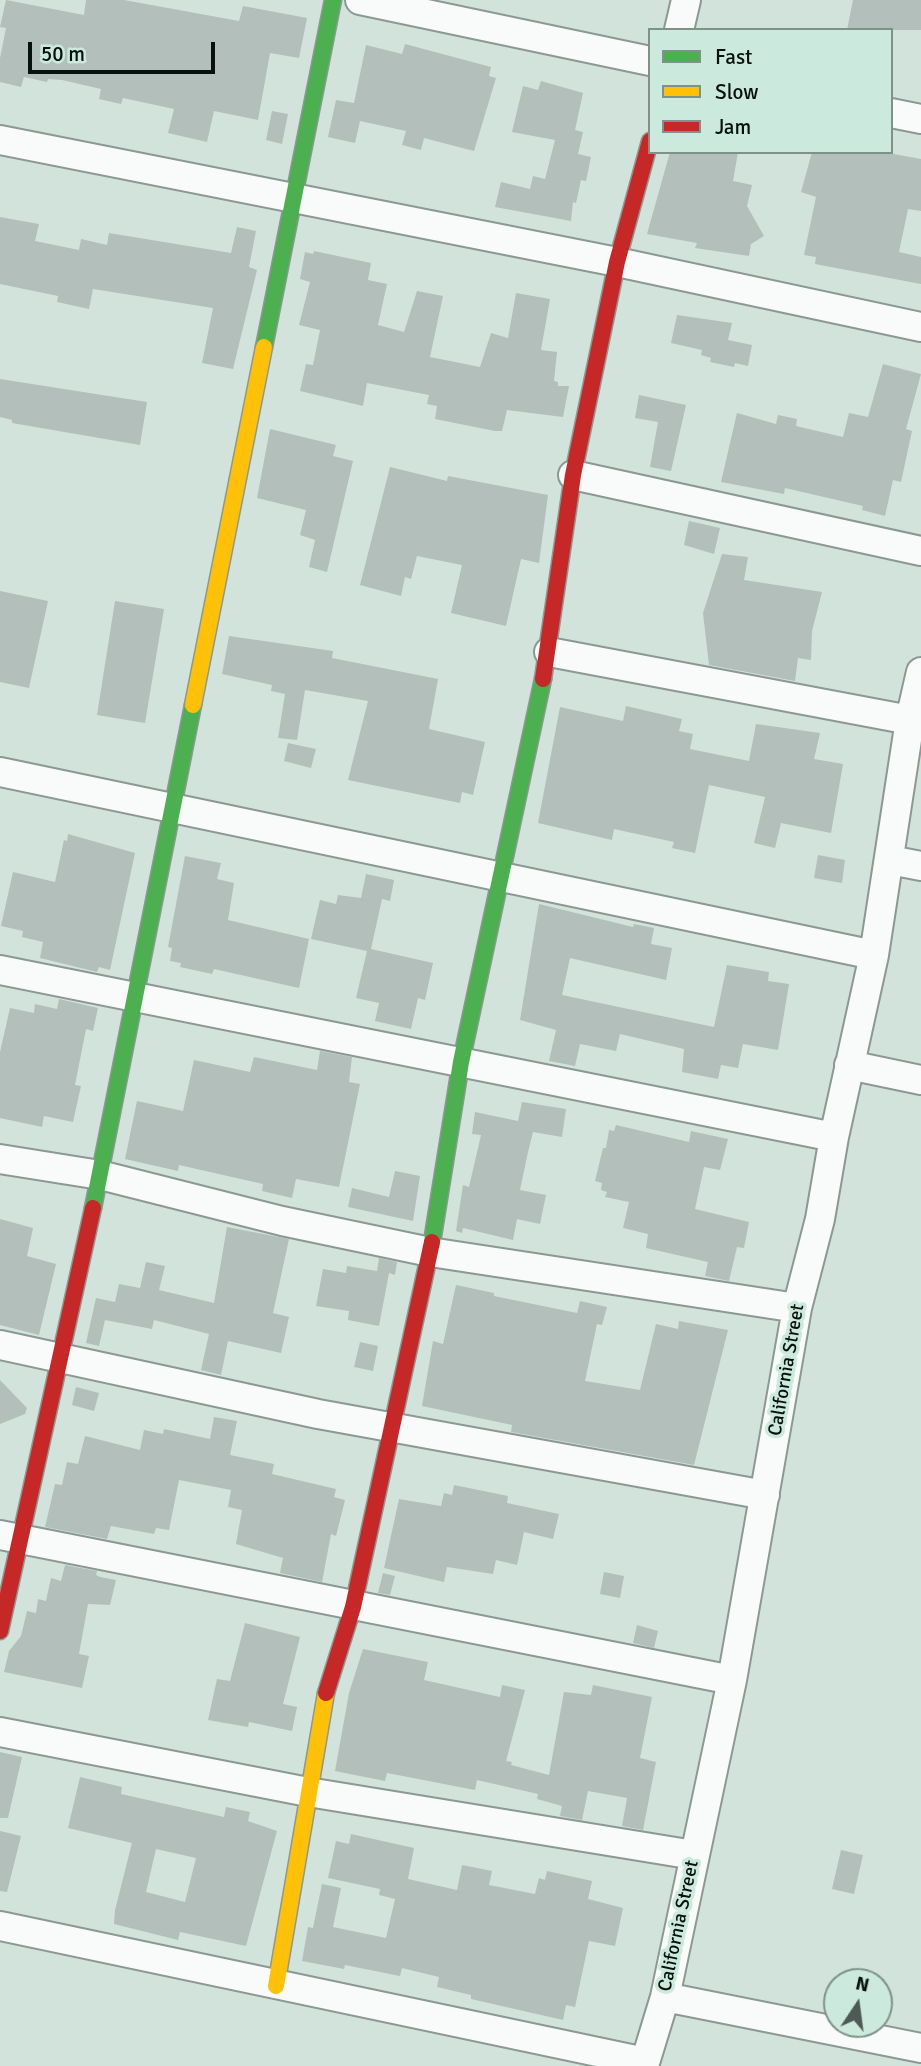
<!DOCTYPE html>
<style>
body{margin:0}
#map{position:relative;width:921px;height:2066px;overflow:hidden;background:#d2e3dc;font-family:Signika,sans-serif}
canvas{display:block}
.legend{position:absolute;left:648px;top:28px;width:245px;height:126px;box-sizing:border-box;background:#cce9dd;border:2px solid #7d938a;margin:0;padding:9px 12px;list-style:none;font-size:21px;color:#07110d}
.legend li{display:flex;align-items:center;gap:14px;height:35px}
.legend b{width:35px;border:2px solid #7d938a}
.north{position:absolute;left:823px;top:1968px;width:70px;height:70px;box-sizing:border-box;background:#cce9dd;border:2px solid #7d938a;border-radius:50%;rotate:13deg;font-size:19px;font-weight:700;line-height:28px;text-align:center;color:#07110d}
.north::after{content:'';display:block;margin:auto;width:24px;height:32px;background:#4e5a55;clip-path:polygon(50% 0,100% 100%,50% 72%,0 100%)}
.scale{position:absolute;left:28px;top:42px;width:187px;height:32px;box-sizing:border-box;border:4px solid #07110d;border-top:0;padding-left:9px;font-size:21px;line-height:24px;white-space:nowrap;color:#07110d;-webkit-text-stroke:5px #cce9dd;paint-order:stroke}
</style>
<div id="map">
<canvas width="921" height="2066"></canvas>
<ul class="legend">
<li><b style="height:9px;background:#4caf50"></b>Fast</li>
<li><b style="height:9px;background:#ffc107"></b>Slow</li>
<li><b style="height:9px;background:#c62828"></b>Jam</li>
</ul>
<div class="north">N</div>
<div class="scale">50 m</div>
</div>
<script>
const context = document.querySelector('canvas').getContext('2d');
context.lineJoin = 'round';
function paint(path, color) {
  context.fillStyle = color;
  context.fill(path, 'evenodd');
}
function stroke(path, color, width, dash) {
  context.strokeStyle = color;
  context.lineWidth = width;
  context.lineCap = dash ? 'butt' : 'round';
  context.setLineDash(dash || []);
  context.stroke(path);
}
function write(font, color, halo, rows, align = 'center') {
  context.font = font + ' Signika,sans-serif';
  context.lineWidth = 7;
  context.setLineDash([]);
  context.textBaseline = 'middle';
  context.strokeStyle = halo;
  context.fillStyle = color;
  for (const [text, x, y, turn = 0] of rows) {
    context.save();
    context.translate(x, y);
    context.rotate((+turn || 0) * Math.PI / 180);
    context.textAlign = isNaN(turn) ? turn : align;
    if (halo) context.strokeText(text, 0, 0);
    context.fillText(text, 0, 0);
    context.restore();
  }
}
paint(new Path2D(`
 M6,0L84,15L86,0H124L239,21L243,6L307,18L299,58L270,53L258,120L214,111L207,142L168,133L174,109L123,98L121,104L99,99L101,89L62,80L48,79L47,82L24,77L21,87L0,82V58L6,28L0,27Z
 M853,0H921V30H847Z
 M405,44L491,67L489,76L496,78L474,151L424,138L421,150L402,145L406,131L360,121L355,143L328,137L336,100L354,103L366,45L402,54Z
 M541,81L583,93L575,130L583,132L578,154L591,157L586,181L581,180L576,203L573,202L571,221L495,207L501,182L530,189L533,176L545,179L555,140L512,132L523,86L538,90Z
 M272,111L288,114L282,144L266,140Z
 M670,152H738L733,181L752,185L747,206L764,236L751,244L749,256L695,248L697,243L647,234Z
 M812,152H883L921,159V211L908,209L899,252L921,257V284L815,264L816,257L804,255L816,197L801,192Z
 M0,217L39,224L35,241L79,250L81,239L107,245L109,233L231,253L237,227L256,231L249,267L257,270L233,369L202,363L213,308L93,289L89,309L57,302L58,296L0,284Z
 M314,251L371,263L368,280L387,284L378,325L404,332L417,291L443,296L430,357L480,367L491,333L508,338L516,293L550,299L541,350L557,352L554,381L558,382V386H569L563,417L507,410L502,431H495L435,419L437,406L427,404L429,395L367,383L363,406L300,391L306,364L313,365L320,330L299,325L310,282L300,279L305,252L313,254Z
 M677,315L732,323L728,340L752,345L748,366L735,363L734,367L710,362L711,358L701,355L702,350L671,343Z
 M883,364L921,374L906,429L912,431L901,482L893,480L885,516L862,510L863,506L785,488L784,494L721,482L737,413L776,424L778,415L797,419L796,426L843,437L849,413L868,417Z
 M0,379L147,402L140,445L12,423V420L0,417Z
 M639,395L686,405L671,471L650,467L658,422L635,418Z
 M270,429L336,445L333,456L353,461L327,572L309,567L315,540L300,535L306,510L257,498Z
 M390,467L447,481L448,476L548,495L539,563L521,559L506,626L451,613L462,565L417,556L411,579L405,577L401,596L360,585Z
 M689,521L720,528L714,554L684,545Z
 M722,554L748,557L744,580L822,592L812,631L811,660L798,658L795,681L709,665L703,613Z
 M0,591L48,601L29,688L0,682Z
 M115,601L164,609L145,723L97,715Z
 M229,636L333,651L332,658L438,679L429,729L485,742L473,795L462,792L460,803L348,780L368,701L305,690L297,740L278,738L285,694L271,691L272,685L222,674Z
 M626,706L682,719L679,731L693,734L690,749L749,761L756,724L820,733L814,759L843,764L831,833L781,823L775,848L754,843L765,797L709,785L695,853L672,848L674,842L614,829L612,840L538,823L560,707L623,721Z
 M288,743L316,749L311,768L284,761Z
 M68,834L135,853L110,970L99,967L97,972L40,958L43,942L22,937L23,931L1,926L13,872L55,882L64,840L67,841Z
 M818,855L845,860L842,883L814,878Z
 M185,856L221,863L217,879L234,883L228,920L309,939L299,988L214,969L212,974L180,967L181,963L170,961L172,948L168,947Z
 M366,874L394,880L390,901L382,899L371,949L433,963L425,1000L418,998L411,1029L375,1021L379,1003L356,998L367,951L311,939L320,900L336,904L338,895L361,898Z
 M539,904L633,927L634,924L654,928L651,944L672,948L666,980L570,958L562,995L714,1027L727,965L769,972L768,981L789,984L778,1050L743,1044L738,1068L721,1065L718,1079L682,1072L684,1049L620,1034L616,1051L580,1044L575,1066L549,1061L556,1030L520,1020Z
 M59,999L98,1008L93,1031L86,1029L75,1085L81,1086L73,1122L44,1116L42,1127L0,1118V1052L10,1008L34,1013L35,1004L57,1009Z
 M320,1051L352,1057L349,1082L360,1084L339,1187L296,1179L292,1198L262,1191L263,1184L179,1165L178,1171L125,1159L137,1101L183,1111L194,1060L250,1072L254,1057L317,1070Z
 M522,1102L566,1109L562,1137L533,1132L528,1152L520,1190L546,1195L540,1224L517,1219L513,1240L463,1228L462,1233L456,1231L463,1185L469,1187L481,1135L472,1134L475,1112L518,1121Z
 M616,1125L689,1142L691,1131L728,1139L720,1170L704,1167L695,1209L749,1222L744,1248L737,1247L729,1281L705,1276L708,1262L646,1248L648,1234L623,1228L629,1202L605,1197L607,1192L601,1190L602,1183L595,1181L603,1148H606L609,1130L614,1131Z
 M395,1171L420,1176L413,1221L348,1207L352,1188L389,1197Z
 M0,1219L33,1228L27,1256L56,1264L39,1335L0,1325Z
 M227,1227L289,1239L273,1313L289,1317L281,1353L228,1341L221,1375L201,1370L209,1334L154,1320L152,1329L105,1320L99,1346L86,1343L96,1298L115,1302L119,1284L140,1288L146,1262L165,1266L159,1290L214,1303Z
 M379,1258L397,1262L395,1275L389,1273L379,1326L348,1320L349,1311L316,1306L323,1269L346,1273L347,1266L377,1271Z
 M456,1285L494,1293V1296L577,1313L580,1301L607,1307L602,1325L597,1324L585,1381L640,1390L656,1324L678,1329L679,1321L728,1330L694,1465L511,1432L512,1425L422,1406L433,1341L443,1344Z
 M360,1342L378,1346L373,1371L354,1367Z
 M0,1380L27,1408L25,1414L0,1424Z
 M76,1387L99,1393L94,1411L72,1405Z
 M214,1417L237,1421L230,1455L274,1464L272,1474L336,1489L334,1497L345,1500L336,1536L331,1534L322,1582L280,1573L283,1558L236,1544L242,1510L228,1507L231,1490L179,1480L169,1530L156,1528L154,1534L111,1526L107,1539L45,1527L55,1484L62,1485L67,1462L78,1464L85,1436L140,1450L144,1430L163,1434L164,1429L210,1439Z
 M454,1485L508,1496L507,1503L559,1514L553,1539L524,1532L517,1565L496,1560L493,1574L447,1567L444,1582L384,1568L399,1499L441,1506L444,1493L452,1495Z
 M65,1565L97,1571L96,1575L100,1577L116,1580L110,1605L88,1604L79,1654L89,1656L82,1688L4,1672L9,1651L21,1636L27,1611L36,1613L38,1599L46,1601L51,1578L61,1581Z
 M604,1572L624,1576L620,1598L600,1594Z
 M383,1573L395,1576L390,1595L378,1593Z
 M245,1623L300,1637L283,1704L297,1707L292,1731L249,1722L248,1727L208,1720L217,1679L230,1681Z
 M637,1625L658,1631L654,1648L633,1643Z
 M363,1649L428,1662L424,1680L500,1697L502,1685L525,1690L506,1761L512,1762L511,1765L549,1775L564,1692L591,1695L593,1685L652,1697L640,1758L656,1762L643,1830L622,1826L627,1798L588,1791L582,1820L560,1816L562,1806L537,1799L538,1794L477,1780L475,1790L387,1773L385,1781L335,1771L349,1693Z
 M0,1752L22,1757L8,1818H0Z
 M80,1777L122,1787L121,1794L224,1817L226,1807L250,1812L248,1821L277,1831L246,1946L180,1932L178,1940L114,1924L115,1910L132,1843L68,1828ZM156,1849L196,1858L185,1902L146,1892Z
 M0,1831L21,1836L7,1892L0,1891Z
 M351,1834L414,1848L408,1879L457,1890L462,1865L492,1871L489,1885L535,1894L539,1878L545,1880L547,1871L592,1881L588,1899L623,1908L615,1946L589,1941L575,2007L566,2005L563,2020L471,1999V1995L437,1987L439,1977L402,1968L400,1976L345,1965L344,1969L302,1961L308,1927L313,1928L322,1884L341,1888L333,1927L386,1938L395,1899L379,1895L380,1889L328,1878L336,1841L349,1844Z
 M841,1850L863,1855L854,1894L832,1889Z`), '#b3bfba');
const street = new Path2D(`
 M360,0L650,61
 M679,30L686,0
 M891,113L921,119
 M0,140L617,262L921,327
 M573,475L921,551
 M549,652L910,720
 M0,772L874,955
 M890,860L921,866
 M0,970L834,1137
 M849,1065L921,1080
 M0,1159L100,1175L282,1221L430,1252L797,1308
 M0,1345L318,1414L765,1495
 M0,1535L732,1680
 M0,1732L308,1792L694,1855
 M0,1926L645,2062
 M665,1997L921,2048
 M644,2066L665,1997L732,1680L797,1308L820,1219L834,1137L874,955L910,720L921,672`);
const fast = new Path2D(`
 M264,347L333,0
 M93,1208L193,705
 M432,1242L461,1062L543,679`);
const slow = new Path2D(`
 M193,705L264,347
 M276,1986L326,1693`);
const jam = new Path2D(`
 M543,679L573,475L617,262L650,141
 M0,1631L93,1208
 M326,1693L353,1607L432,1242`);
stroke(street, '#8c9893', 32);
stroke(fast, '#8c9893', 19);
stroke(slow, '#8c9893', 19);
stroke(jam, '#8c9893', 19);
stroke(street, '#f8fbfa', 28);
stroke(fast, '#4caf50', 16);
stroke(slow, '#ffc107', 16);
stroke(jam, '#c62828', 16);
write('19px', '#07110d', '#cce9dd', [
 ["California Street",787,1370,-80],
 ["California Street",679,1926,-78]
]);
</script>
